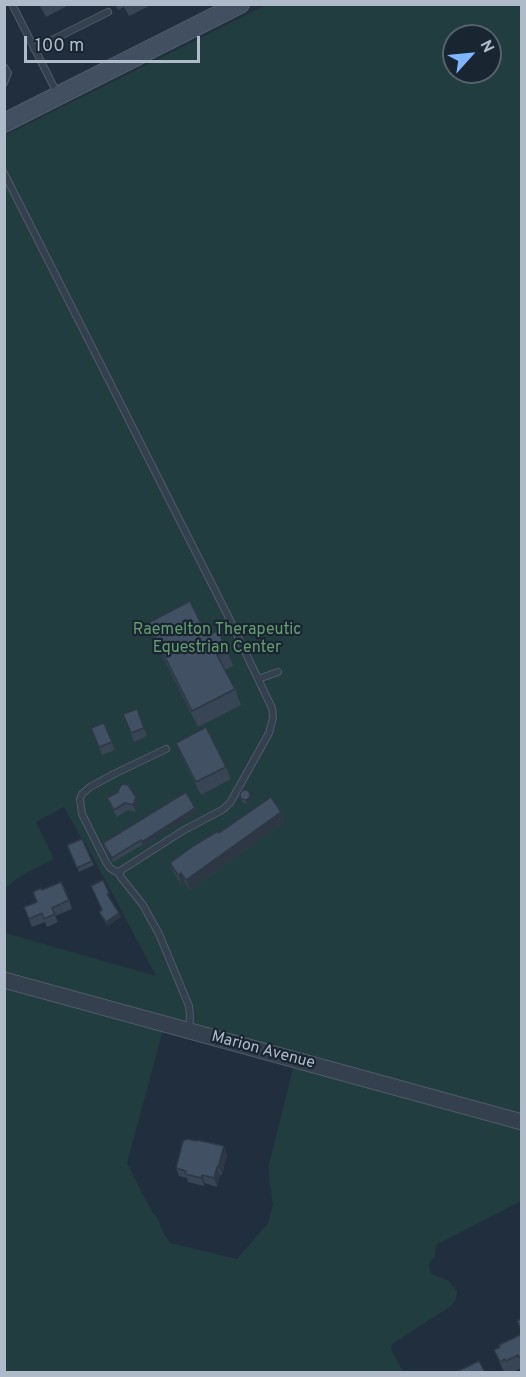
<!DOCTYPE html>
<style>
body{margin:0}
#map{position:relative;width:526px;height:1377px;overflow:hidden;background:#202e3e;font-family:Overpass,sans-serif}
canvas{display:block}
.frame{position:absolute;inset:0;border:6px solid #b0bbc9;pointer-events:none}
.north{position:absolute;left:442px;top:24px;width:60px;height:60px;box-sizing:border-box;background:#1a2532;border:2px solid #56616e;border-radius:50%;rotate:63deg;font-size:16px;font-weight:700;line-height:24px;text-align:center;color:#b0bbc9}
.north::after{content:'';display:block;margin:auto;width:21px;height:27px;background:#7fb6ff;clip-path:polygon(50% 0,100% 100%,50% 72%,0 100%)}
.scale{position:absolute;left:24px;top:36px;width:176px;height:27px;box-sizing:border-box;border:3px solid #b0bbc9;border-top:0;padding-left:8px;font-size:18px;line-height:21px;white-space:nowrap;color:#b0bbc9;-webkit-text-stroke:4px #1a2532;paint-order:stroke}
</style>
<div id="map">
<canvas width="526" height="1377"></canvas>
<div class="frame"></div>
<div class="north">N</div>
<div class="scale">100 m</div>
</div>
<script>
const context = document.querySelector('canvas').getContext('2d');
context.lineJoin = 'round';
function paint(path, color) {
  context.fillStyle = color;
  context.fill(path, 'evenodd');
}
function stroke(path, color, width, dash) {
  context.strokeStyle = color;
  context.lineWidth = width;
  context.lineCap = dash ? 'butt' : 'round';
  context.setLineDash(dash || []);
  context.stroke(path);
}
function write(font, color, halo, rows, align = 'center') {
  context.font = font + ' Overpass,sans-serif';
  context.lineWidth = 4.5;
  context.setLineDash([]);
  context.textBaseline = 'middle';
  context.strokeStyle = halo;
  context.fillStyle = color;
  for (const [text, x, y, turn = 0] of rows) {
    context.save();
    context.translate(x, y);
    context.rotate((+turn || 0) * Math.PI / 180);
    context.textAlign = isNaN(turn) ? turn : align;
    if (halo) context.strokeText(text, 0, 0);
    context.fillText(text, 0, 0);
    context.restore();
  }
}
paint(new Path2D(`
 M266,5H521V1116L5,974V933L156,976L86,844L83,841L64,807L36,822L54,859C37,868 18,875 5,889L4,136ZM454,36H490V72H454Z
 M4,986L163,1030L127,1163L150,1208L158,1219L164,1234L170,1243L237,1259L268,1223L273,1205L269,1176V1164L294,1065L521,1127V1201L436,1245L435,1255L429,1265L431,1274L449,1281L457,1291L456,1299L451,1306L392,1344L391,1349L403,1372H5Z`), '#223d3f');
const service = new Path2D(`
 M12,4L58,95
 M34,49L108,12
 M4,67L8,73L4,83
 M4,173L227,614L272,708L273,718L269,733L230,803L222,810L184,830L120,871V876L143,905L159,934L189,1006L190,1016L189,1030
 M258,679L278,672
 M120,874L110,868L106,862L82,814L80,799L82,794L90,787L114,774L166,749`);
const tertiary = new Path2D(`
 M4,980L522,1122`);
const secondary = new Path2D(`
 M4,123L240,4`);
stroke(service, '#505b68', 8);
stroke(tertiary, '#505b68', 17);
stroke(secondary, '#505b68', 20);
stroke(service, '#34404e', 6);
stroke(tertiary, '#34404e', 15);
stroke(secondary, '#424f61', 18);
paint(new Path2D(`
 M39,4H71L46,17Z
 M115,4H153L129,16L124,7L118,10Z
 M148,623L227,650L233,666L225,670L235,689L241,705L198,727L154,639Z
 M137,709L147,736L134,742L123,714Z
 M104,723L115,750L102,755L91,728Z
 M176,743L226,767L231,779L201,795L181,755Z
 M239,796L251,798V802L247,804L243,803Z
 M136,797L138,804L136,812L128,810L117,817L110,805L107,798Z
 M195,808L197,812L143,846L142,845L113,862L104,847L103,843Z
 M281,812L284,822L190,890L185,883L182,885L174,873L170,863L219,833Z
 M82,839L94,865L79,872L67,845Z
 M103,880L109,893V898L121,917L107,926L101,916L99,912L102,910Z
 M42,890L69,900L72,909L55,916L58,922L47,927L45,922L32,927L24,907L36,902Z
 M227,1154L222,1175H220L217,1187L205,1183L204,1186L188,1182L187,1178L179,1176L176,1168Z
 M522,1334V1368L512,1372H504L494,1350Z`), '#384554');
paint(new Path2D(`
 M250,794L251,798V802L247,804L246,800Z
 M136,797L138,804L136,812L133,805Z
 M195,808L197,812L143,846L142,842Z
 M281,812L284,822L190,890L186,880Z
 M181,873L185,883L182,885L178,875Z
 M119,913L121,917L107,926L106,922Z
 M224,1146L227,1154L222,1175L218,1167Z
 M217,1167L220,1175L217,1187L214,1178Z
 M202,1175L205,1183L204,1186L201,1178Z`), '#2e3845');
const building = new Path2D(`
 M190,601L207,636L218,630L227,650L217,655L235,689L192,711L148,623Z
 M137,709L144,728L131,733L123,714Z
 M104,723L112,742L99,747L91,728Z
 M206,727L226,767L196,782L176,743Z
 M123,784L128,785L136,797L133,805L125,803L114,810L107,798L118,792L120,787Z
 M240 795a5 5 0 1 1 10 0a5 5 0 1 1-10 0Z
 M186,792L195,808L142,842L141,840L112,858L103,843Z
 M271,797L281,812L186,880L181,873L178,875L170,863L193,846L218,831L219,833Z
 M82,839L92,861L77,868L67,845Z
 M103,880L109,893L107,894L119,913L106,922L99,912L102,910L91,886Z
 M61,882L69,900L52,908L55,914L44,919L42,913L29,919L24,907L37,902L33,892L41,888L42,890Z
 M187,1139L197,1141V1140L224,1146L218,1167H217L214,1178L202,1175L201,1178L185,1174L186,1171L176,1168L183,1141Z
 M522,1318V1331L517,1321Z
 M522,1334V1356L518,1357V1355L506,1361L505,1359L500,1362L494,1350L500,1347L499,1345Z
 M479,1361L485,1372H456Z`);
paint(building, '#415062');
stroke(building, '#2e3845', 1.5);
write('16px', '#649d6f', '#1a2532', [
 ["Raemelton Therapeutic",217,631],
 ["Equestrian Center",217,649]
]);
write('16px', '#b0bbc9', '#1a2532', [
 ["Marion Avenue",263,1051,15]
]);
</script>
